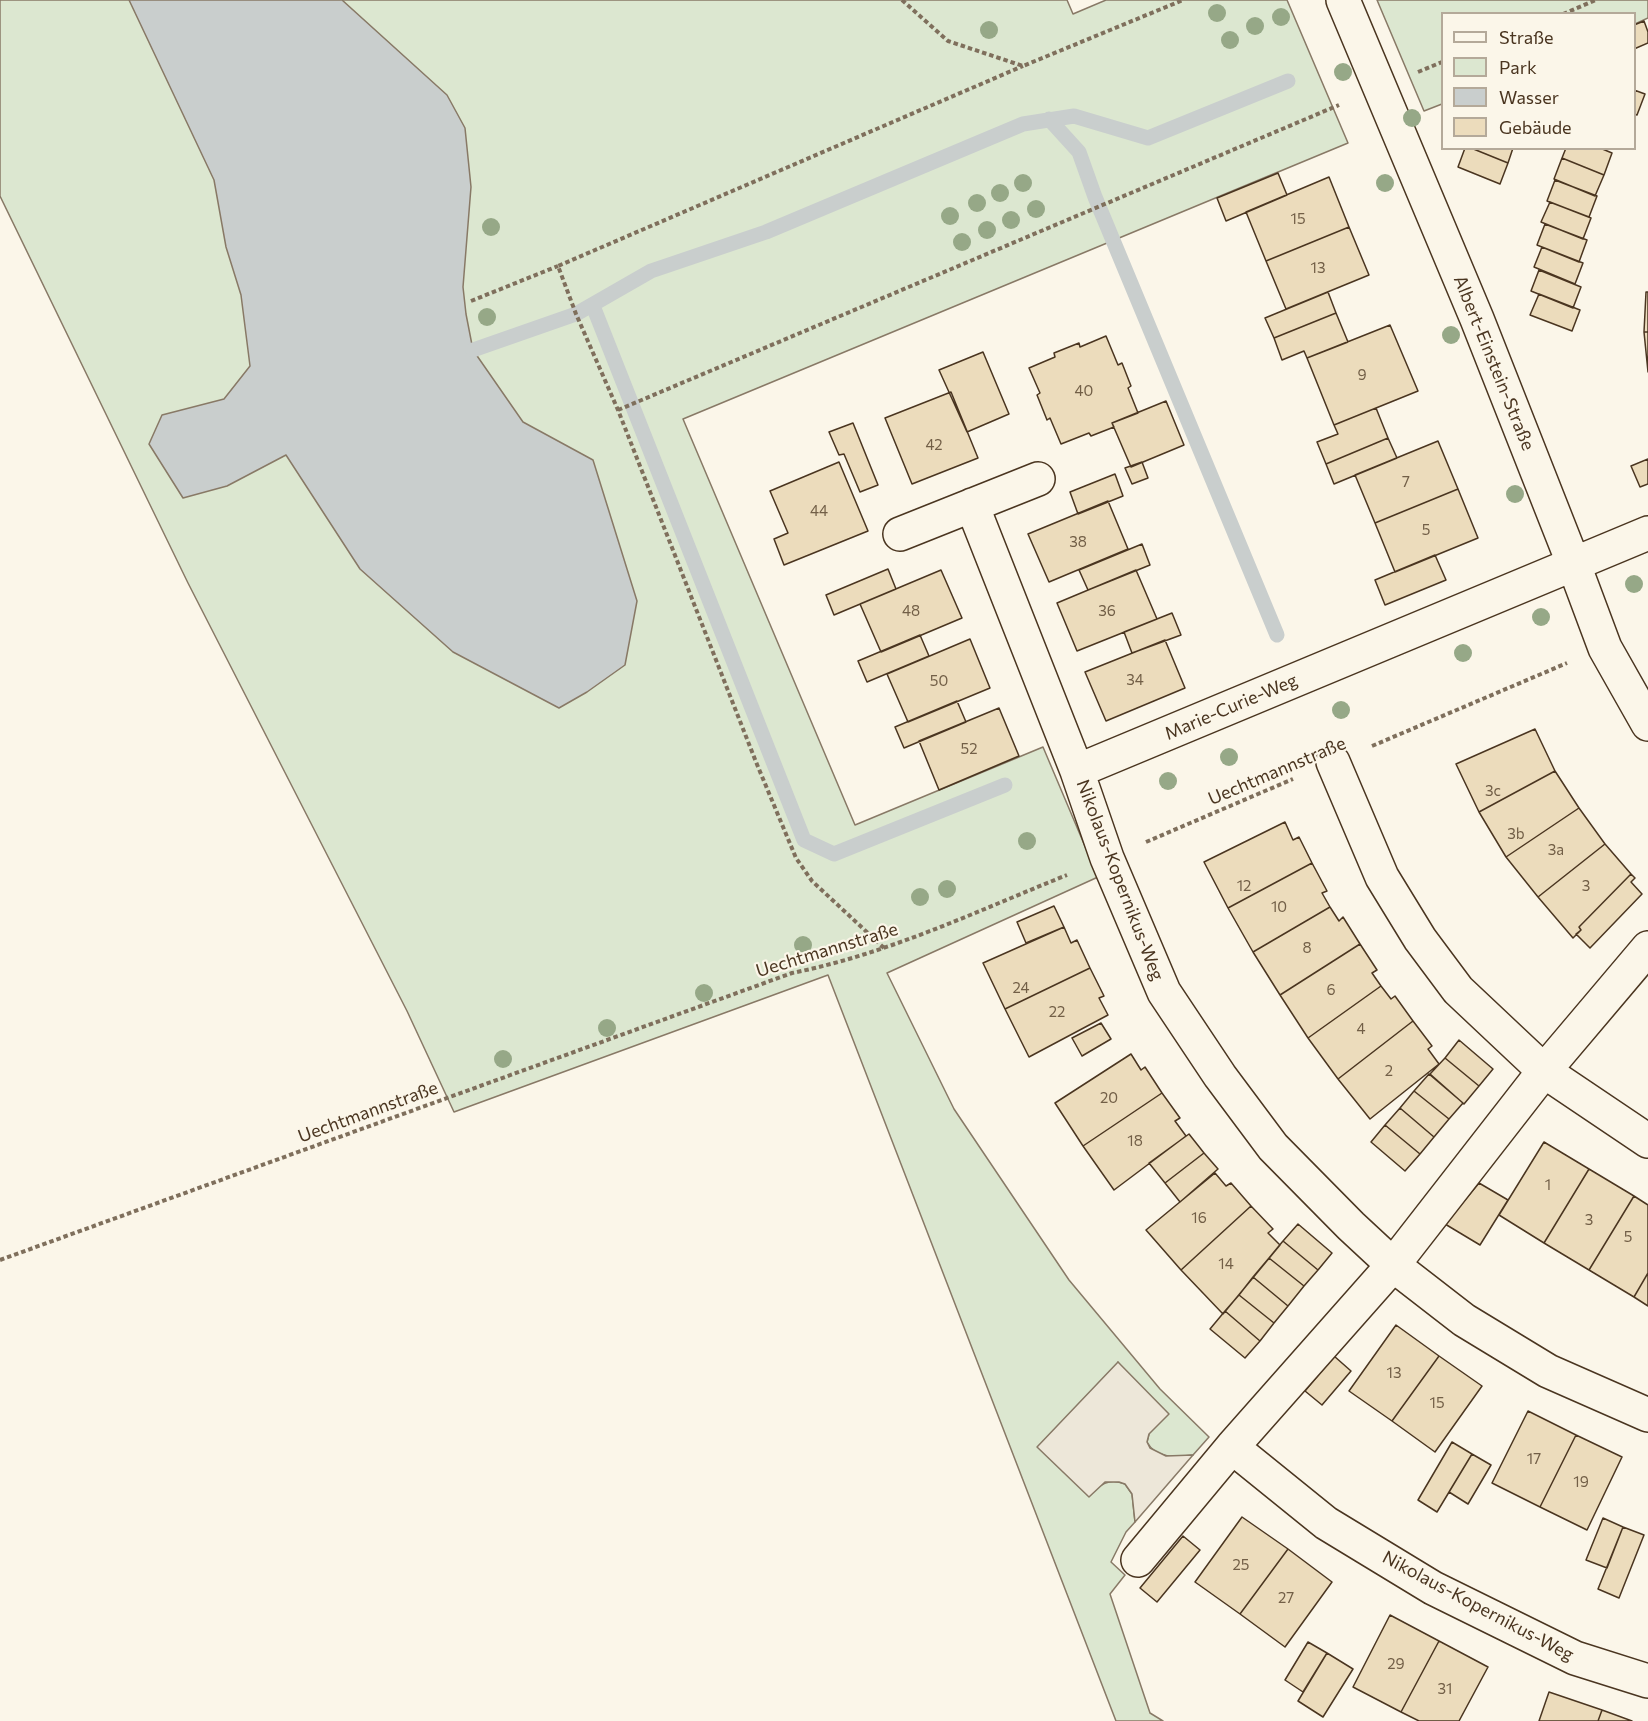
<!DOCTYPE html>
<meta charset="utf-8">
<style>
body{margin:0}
#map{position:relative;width:1648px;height:1721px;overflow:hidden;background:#fbf6e9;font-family:Commissioner,sans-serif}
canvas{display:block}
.legend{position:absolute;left:1441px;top:12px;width:195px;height:138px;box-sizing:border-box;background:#fbf6e9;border:2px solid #b4a999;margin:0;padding:8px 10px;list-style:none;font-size:18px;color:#4a3520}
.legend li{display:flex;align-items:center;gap:12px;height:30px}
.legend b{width:30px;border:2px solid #b4a999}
</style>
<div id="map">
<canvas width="1648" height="1721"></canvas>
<ul class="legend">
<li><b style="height:8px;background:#fbf6e9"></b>Straße</li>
<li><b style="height:16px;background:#dce7d0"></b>Park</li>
<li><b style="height:16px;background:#c9cecd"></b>Wasser</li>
<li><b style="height:16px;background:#ecdcbc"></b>Gebäude</li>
</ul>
</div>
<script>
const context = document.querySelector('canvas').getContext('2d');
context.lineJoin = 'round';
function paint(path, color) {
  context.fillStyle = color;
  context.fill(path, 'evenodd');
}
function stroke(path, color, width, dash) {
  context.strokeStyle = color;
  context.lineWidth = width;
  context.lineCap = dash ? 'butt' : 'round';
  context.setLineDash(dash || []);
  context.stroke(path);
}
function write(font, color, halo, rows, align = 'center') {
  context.font = font + ' Commissioner,sans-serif';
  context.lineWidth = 4.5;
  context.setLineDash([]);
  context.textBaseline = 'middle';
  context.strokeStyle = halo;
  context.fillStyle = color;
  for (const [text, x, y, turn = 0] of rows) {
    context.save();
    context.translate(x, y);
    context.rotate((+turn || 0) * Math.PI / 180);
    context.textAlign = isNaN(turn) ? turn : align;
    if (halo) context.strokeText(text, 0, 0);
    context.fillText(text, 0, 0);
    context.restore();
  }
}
const green = new Path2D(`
 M0,0H1067L1073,14L1106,0H1287L1348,143L683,419L855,825L1043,747L1098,877L887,973L954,1109L1069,1280L1160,1389L1209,1437L1193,1455C1176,1457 1156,1459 1147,1442L1149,1434L1118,1362L1089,1496C1099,1485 1109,1477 1125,1484L1132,1494L1135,1522L1126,1532L1111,1562L1125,1575L1110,1594L1150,1713L1163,1721H1116L828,975L454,1112L407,1011L188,583L0,196Z
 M1377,0H1648V18L1635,24L1634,14H1442V104L1424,111Z`);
paint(green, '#dce7d0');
stroke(green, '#887966', 1.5);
const parking = new Path2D(`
 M1118,1362L1169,1414L1149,1434L1147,1442L1150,1448L1166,1456L1193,1455L1135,1522L1132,1494L1125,1484L1119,1482H1105L1089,1497L1037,1447Z`);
paint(parking, '#ede7d9');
stroke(parking, '#887966', 1.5);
const water = new Path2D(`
 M129,0H342L447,95L465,128L471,187L463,287L466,314L473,350L523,422L593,460L637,601L625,665L587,692L559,708L453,652L360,569L286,455L227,486L183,498L149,444L162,415L224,399L250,366L241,295L226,247L214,180Z`);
paint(water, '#c9cecd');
stroke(water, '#887966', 1.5);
stroke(new Path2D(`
 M1049,119L1079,152L1095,197L1277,635
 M593,306L804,840L834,854L1005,785
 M473,350L576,314L651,271L766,232L1023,124L1074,116L1148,138L1288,81`), '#c9cecd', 15);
const building = new Path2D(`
 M1644,21L1648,32V43L1634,49V25Z
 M1634,90L1645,94L1637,115L1634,114Z
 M1465,148H1471L1508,163L1500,184L1458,167Z
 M1471,148H1513L1508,163Z
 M1566,148H1600L1612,153L1604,175L1562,158Z
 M1562,158L1604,175L1595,196L1554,179Z
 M1278,173L1287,195L1226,221L1217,198Z
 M1329,177L1349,227L1266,261L1246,212Z
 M1555,180L1597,196L1589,217L1547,201Z
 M1550,202L1591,218L1583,239L1541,222Z
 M1545,224L1587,240L1579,262L1537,245Z
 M1349,227L1369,275L1286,309L1266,261Z
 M1542,247L1583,263L1575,284L1534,267Z
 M1539,270L1581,287L1573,308L1531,291Z
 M1328,292L1336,313L1274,338L1265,318Z
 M1646,292H1648V332H1644Z
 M1539,294L1580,310L1572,331L1530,315Z
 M1336,313L1348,342L1307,358L1304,351L1282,360L1274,338Z
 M1390,325L1418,391L1334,425L1307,358Z
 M1644,332H1648V372Z
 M1106,336L1118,365L1122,363L1131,386L1128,388L1138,413L1112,423L1114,427L1091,436L1089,433L1061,444L1050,418L1047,420L1037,395L1040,393L1029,368L1055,357L1054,353L1079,343L1080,347Z
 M983,352L1009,414L967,432L939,370Z
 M951,392L978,458L912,484L885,418Z
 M1166,401L1184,445L1131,467L1112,423Z
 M1376,408L1388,438L1326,464L1317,442L1338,434L1334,425Z
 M853,423L878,485L860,492L844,454L839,455L829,432Z
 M1388,438L1397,458L1334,484L1326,464Z
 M1438,441L1458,489L1375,523L1355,475Z
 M1648,459V484L1640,487L1631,466Z
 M839,462L868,531L784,565L774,539L788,533L770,491Z
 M1142,462L1148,478L1132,484L1125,468Z
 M1115,474L1123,496L1078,514L1070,492Z
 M1458,489L1478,538L1395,572L1375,523Z
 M1108,501L1128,549L1049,582L1028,534Z
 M1142,544L1150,565L1088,590L1079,570Z
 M1435,555L1446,580L1385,605L1375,580Z
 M888,569L896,589L834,615L826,595Z
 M941,570L962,618L881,652L860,604Z
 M1136,570L1157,619L1077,651L1057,603Z
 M1172,613L1181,635L1132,653L1124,632Z
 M920,635L929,656L867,682L858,661Z
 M970,639L990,688L908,722L887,674Z
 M1165,640L1185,688L1106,721L1085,672Z
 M957,701L966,722L904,748L895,727Z
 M999,708L1019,756L939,790L919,741Z
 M1535,729L1555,771L1479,812L1456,764Z
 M1555,771L1579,808L1506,857L1479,812Z
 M1579,808L1605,844L1538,897L1506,857Z
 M1285,822L1293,840L1299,837L1312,863L1228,908L1204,862Z
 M1605,844L1631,874L1579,927L1581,930L1573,938L1538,897Z
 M1312,863L1327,891L1322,893L1330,907L1253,952L1228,908Z
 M1631,874L1635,878L1631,882L1642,894L1590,948L1576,934L1581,930L1579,927Z
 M1054,906L1064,927L1026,943L1017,922Z
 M1330,907L1339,921L1343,917L1360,944L1280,995L1253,952Z
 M1064,927L1071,943L1077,940L1090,968L1005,1009L983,963Z
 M1360,944L1377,970L1372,973L1381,986L1308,1038L1280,995Z
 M1090,968L1104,996L1099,998L1108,1015L1029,1057L1005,1009Z
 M1381,986L1391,999L1395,996L1413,1021L1338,1079L1308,1038Z
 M1413,1021L1432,1046L1428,1049L1439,1064L1370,1119L1338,1079Z
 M1101,1023L1111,1039L1082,1056L1072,1038Z
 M1459,1040L1493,1069L1479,1086L1445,1058Z
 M1131,1054L1141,1070L1145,1067L1162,1093L1083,1146L1055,1103Z
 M1445,1058L1479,1086L1464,1104L1430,1074Z
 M1429,1074L1463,1103L1449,1119L1414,1091Z
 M1414,1091L1449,1119L1434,1137L1400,1108Z
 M1162,1093L1180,1118L1175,1121L1186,1136L1114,1190L1083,1146Z
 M1400,1108L1434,1137L1420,1154L1385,1125Z
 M1385,1125L1420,1154L1405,1171L1371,1142Z
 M1189,1134L1204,1153L1165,1183L1149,1163Z
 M1544,1142L1589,1169L1544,1243L1499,1215Z
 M1204,1153L1218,1169L1180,1202L1165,1183Z
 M1589,1169L1634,1196L1589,1270L1544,1243Z
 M1215,1173L1226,1186L1231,1183L1251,1206L1181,1270L1146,1230Z
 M1479,1183L1508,1200L1480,1245L1445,1224Z
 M1634,1196L1648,1205V1273L1634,1297L1589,1270Z
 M1251,1206L1273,1229L1268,1233L1280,1245L1223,1314L1181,1270Z
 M1298,1224L1332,1253L1318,1270L1283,1241Z
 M1283,1241L1318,1270L1304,1286L1269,1258Z
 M1269,1258L1304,1286L1288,1306L1253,1277Z
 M1648,1273V1306L1634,1297Z
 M1253,1277L1288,1306L1274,1323L1239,1295Z
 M1239,1295L1274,1323L1260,1341L1225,1311Z
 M1225,1311L1260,1341L1245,1358L1210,1329Z
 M1396,1325L1439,1356L1392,1421L1349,1391Z
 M1334,1356L1351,1371L1322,1405L1305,1391Z
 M1439,1356L1482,1386L1435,1452L1392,1421Z
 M1528,1411L1576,1435L1540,1507L1492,1483Z
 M1576,1435L1622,1457L1587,1530L1540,1507Z
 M1452,1442L1472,1454L1437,1512L1418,1500Z
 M1472,1454L1491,1465L1468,1504L1449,1492Z
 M1242,1517L1288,1549L1240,1614L1195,1582Z
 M1603,1518L1623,1527L1607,1568L1586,1560Z
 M1623,1527L1644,1535L1619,1598L1598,1589Z
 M1183,1536L1200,1550L1157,1602L1140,1588Z
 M1288,1549L1332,1582L1285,1647L1240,1614Z
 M1390,1615L1439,1641L1401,1712L1353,1687Z
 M1439,1641L1488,1667L1459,1721H1419L1401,1712Z
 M1308,1642L1327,1653L1303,1692L1285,1680Z
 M1327,1653L1353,1669L1323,1717L1298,1701Z
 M1549,1692L1602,1710L1598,1721H1539Z
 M1602,1710L1632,1721H1598Z`);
paint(building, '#ecdcbc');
stroke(building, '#4a3520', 1.5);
const minor = new Path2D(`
 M1343,0L1477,319L1574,565L1605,648L1648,724
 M972,505L1077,771L1107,858L1164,992L1220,1076L1273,1147L1351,1226L1393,1265L1464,1320L1548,1371L1648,1415
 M900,534L1038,479
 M1333,762L1382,877L1420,939L1458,990L1544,1071L1648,1141
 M1077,771L1648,533
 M1232,1447L1326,1523L1433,1588L1575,1658L1648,1681
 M1138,1560L1232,1447L1393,1265L1544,1071L1648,948`);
stroke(minor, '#4a3520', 36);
stroke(new Path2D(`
 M902,0L948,41L1023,66L1183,0
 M1563,14L1596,0
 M1418,72L1442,62
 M471,301L558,266
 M618,410L1339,105
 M1372,746L1567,663
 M1146,842L1293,779
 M884,948L812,881L796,858L756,762L618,410L576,314L558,266L1023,66
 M0,1260L792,973C888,954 977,911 1067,875`), '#7f6f5c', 4, [4.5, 3]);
stroke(minor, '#fbf6e9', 33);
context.fillStyle = '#96a887';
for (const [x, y] of [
 [1217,13],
 [1281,17],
 [1255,26],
 [989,30],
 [1230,40],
 [1343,72],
 [1412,118],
 [1023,183],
 [1385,183],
 [1000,193],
 [977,203],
 [1036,209],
 [950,216],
 [1011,220],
 [491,227],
 [987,230],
 [962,242],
 [487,317],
 [1451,335],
 [1515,494],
 [1634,584],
 [1541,617],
 [1463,653],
 [1341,710],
 [1229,757],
 [1168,781],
 [1027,841],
 [947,889],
 [920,897],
 [803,945],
 [704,993],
 [607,1028],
 [503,1059]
]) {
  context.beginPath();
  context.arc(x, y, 9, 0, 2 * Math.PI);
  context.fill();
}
write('15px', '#725f47', null, [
 ["15",1298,219],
 ["13",1318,268],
 ["9",1362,375],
 ["40",1084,391],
 ["42",934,445],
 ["7",1406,482],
 ["44",819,511],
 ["5",1426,530],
 ["38",1078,542],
 ["48",911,611],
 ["36",1107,611],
 ["34",1135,680],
 ["50",939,681],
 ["52",969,749],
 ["3c",1493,791],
 ["3b",1516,834],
 ["3a",1556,850],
 ["12",1244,886],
 ["3",1586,886],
 ["10",1279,907],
 ["8",1307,948],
 ["24",1021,988],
 ["6",1331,990],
 ["22",1057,1012],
 ["4",1361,1029],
 ["2",1389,1071],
 ["20",1109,1098],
 ["18",1135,1141],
 ["1",1548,1185],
 ["16",1199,1218],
 ["3",1589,1220],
 ["5",1628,1237],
 ["14",1226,1264],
 ["13",1394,1373],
 ["15",1437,1403],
 ["17",1534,1459],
 ["19",1581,1482],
 ["25",1241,1565],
 ["27",1286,1598],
 ["29",1396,1664],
 ["31",1445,1689]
]);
write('18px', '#4a3520', '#fbf6e9', [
 ["Albert-Einstein-Straße",1494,363,68],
 ["Marie-Curie-Weg",1231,707,-23],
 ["Uechtmannstraße",1277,771,-23],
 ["Nikolaus-Kopernikus-Weg",1120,880,69],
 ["Uechtmannstraße",827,950,-17],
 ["Uechtmannstraße",368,1112,-20],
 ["Nikolaus-Kopernikus-Weg",1478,1606,28]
]);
</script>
